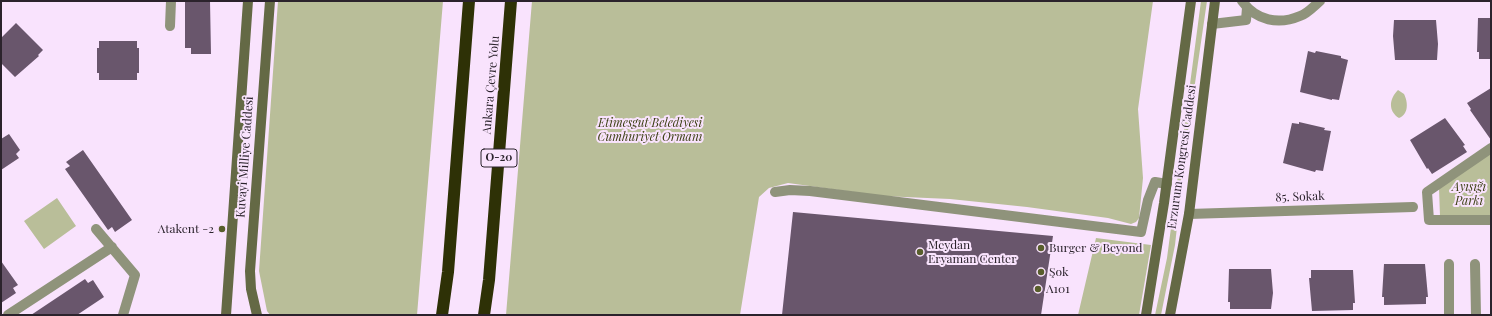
<!DOCTYPE html>
<meta charset="utf-8">
<style>
body{margin:0}
#map{position:relative;width:1492px;height:316px;overflow:hidden;background:#f9e3fd;font-family:"Playfair Display",serif}
canvas{display:block}
.frame{position:absolute;inset:0;border:2px solid #2b232c;pointer-events:none}
</style>
<div id="map">
<canvas width="1492" height="316"></canvas>
<div class="frame"></div>
</div>
<script>
const context = document.querySelector('canvas').getContext('2d');
context.lineJoin = 'round';
function paint(path, color) {
  context.fillStyle = color;
  context.fill(path, 'evenodd');
}
function stroke(path, color, width, dash) {
  context.strokeStyle = color;
  context.lineWidth = width;
  context.lineCap = dash ? 'butt' : 'round';
  context.setLineDash(dash || []);
  context.stroke(path);
}
function write(font, color, halo, rows, align = 'center') {
  context.font = font + ' "Playfair Display",serif';
  context.lineWidth = 4;
  context.setLineDash([]);
  context.textBaseline = 'middle';
  context.strokeStyle = halo;
  context.fillStyle = color;
  for (const [text, x, y, turn = 0] of rows) {
    context.save();
    context.translate(x, y);
    context.rotate((+turn || 0) * Math.PI / 180);
    context.textAlign = isNaN(turn) ? turn : align;
    if (halo) context.strokeText(text, 0, 0);
    context.fillText(text, 0, 0);
    context.restore();
  }
}
paint(new Path2D(`
 M278,1H443L417,315H270L267,311L259,271Z
 M532,1H1153L1138,109L1143,178L1139,218L1136,222L1131,224L1108,218L1027,207L950,199L882,196L788,183L769,188L759,197L740,315H506Z
 M1201,1H1207L1186,145L1175,245L1161,315H1155L1167,258Z
 M1398,90L1404,94C1408,102 1409,114 1399,118C1388,111 1389,99 1398,90Z
 M1491,152V217L1440,216L1439,188Z
 M57,198L76,226L44,249L24,221Z
 M1096,238L1151,245L1139,315H1078Z`), '#b9be99');
paint(new Path2D(`
 M185,1H210L211,54H191V48H185Z
 M1478,18H1491V59H1479V52H1477Z
 M1394,20H1436L1438,44L1437,60H1395L1393,36Z
 M16,23L43,50L38,55L39,56L15,77L1,63V38Z
 M99,41H137V48H139V73H137V80H99V73H97V48H99Z
 M1308,51L1315,53L1316,51L1341,56V58L1348,60L1339,100L1332,99V100L1300,92Z
 M1491,88V140L1470,110L1471,109L1467,103Z
 M1445,118L1465,145L1463,146L1467,152L1432,174L1428,168L1427,169L1410,140Z
 M1299,122L1325,128L1324,130L1331,131L1323,171L1316,170L1315,172L1283,163L1292,123L1299,124Z
 M9,134L20,150L16,154L19,158L1,170V139Z
 M83,150L132,220L115,232L112,227L108,230L65,169L70,166L66,162Z
 M793,212L1053,236L1041,315H782Z
 M1,261L18,285L13,288L16,293L1,303Z
 M1384,264H1425L1428,297H1426V304L1384,305V297H1382Z
 M1229,269H1271L1273,293L1271,309H1230V302H1228Z
 M1311,270H1353L1355,303H1353V310L1312,311L1309,278H1311Z
 M85,279L88,283L93,280L104,297L77,315H31Z`), '#69566c');
stroke(new Path2D(`
 M1242,1C1256,21 1279,25 1300,16C1307,14 1314,6 1320,1
 M1212,24L1246,20L1247,8
 M170,26L171,1
 M1491,148L1427,192L1429,220H1491
 M775,192L790,190L810,191L1141,232L1148,200L1155,182L1167,184
 M1189,214L1413,207
 M96,229L135,275L123,315
 M1449,264V315
 M1475,264L1476,315
 M8,315L112,247`), '#8f937b', 10);
stroke(new Path2D(`
 M226,315L248,1
 M257,315L251,289L250,271L270,1
 M1146,315L1164,203L1191,1
 M1170,315L1189,214L1215,1`), '#646945', 10);
stroke(new Path2D(`
 M442,315L448,272L469,1
 M484,315L489,280L511,1`), '#2e3106', 12);
for (const [x, y, r, color] of [
 [222,229,4,"#585e2c"],
 [1041,248,4,"#585e2c"],
 [920,252,4,"#585e2c"],
 [1041,272,4,"#585e2c"],
 [1038,289,4,"#585e2c"]
]) {
  const dot = new Path2D();
  dot.arc(x, y, r, 0, 2 * Math.PI);
  context.fillStyle = color;
  context.fill(dot);
  stroke(dot, '#f9e3fd', 1.5);
}
for (const [x, y, w] of [
 [499,158,36]
]) {
  const box = new Path2D();
  box.roundRect(x - w / 2, y - 9, w, 18, 3);
  context.fillStyle = '#f9e3fd';
  context.fill(box);
  stroke(box, '#2b232c', 1);
}
write('bold 11px', '#2b232c', null, [
 ["O-20",499,158]
]);
write('12px', '#2b232c', '#f9e3fd', [
 ["Ankara Çevre Yolu",491,85,-85],
 ["Kuvayi Milliye Caddesi",245,157,-86],
 ["Erzurum Kongresi Caddesi",1182,157,-82],
 ["85. Sokak",1300,197,-2]
]);
write('italic 12px', '#3c4014', '#f9e3fd', [
 ["Etimesgut Belediyesi",650,123],
 ["Cumhuriyet Ormanı",650,137],
 ["Ayışığı",1469,187],
 ["Parkı",1469,201]
]);
write('12px', '#2b232c', '#f9e3fd', [
 ["Atakent -2",214,229,"right"],
 ["Meydan",928,245],
 ["Eryaman Center",928,259],
 ["Burger & Beyond",1049,248],
 ["Şok",1049,272],
 ["A101",1046,289]
], 'left');
</script>
